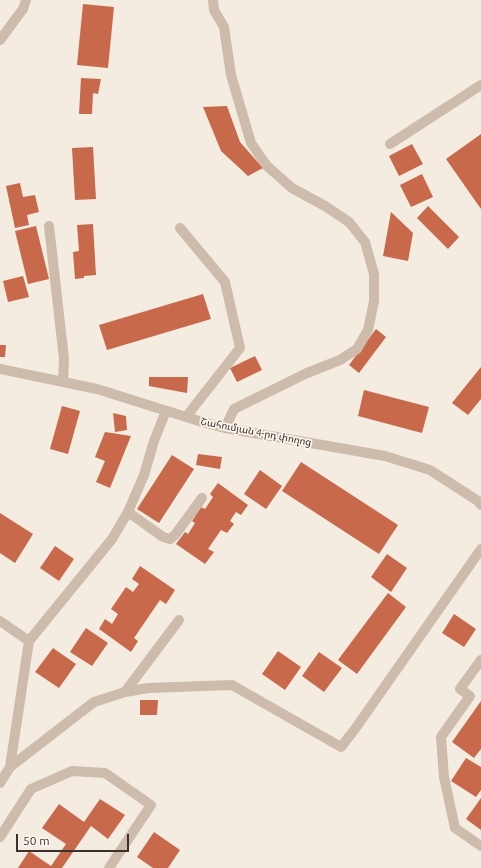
<!DOCTYPE html>
<meta charset="utf-8">
<style>
body{margin:0}
#map{position:relative;width:481px;height:868px;overflow:hidden;background:#f4ebe1;font-family:Ubuntu,sans-serif}
canvas{display:block}
.scale{position:absolute;left:16px;top:834px;width:113px;height:18px;box-sizing:border-box;border:2px solid #3b302b;border-top:0;padding-left:5px;font-size:12px;line-height:14px;white-space:nowrap;color:#3b302b;-webkit-text-stroke:3px #fbf5ee;paint-order:stroke}
</style>
<div id="map">
<canvas width="481" height="868"></canvas>
<div class="scale">50 m</div>
</div>
<script>
const context = document.querySelector('canvas').getContext('2d');
context.lineJoin = 'round';
function paint(path, color) {
  context.fillStyle = color;
  context.fill(path, 'evenodd');
}
function stroke(path, color, width, dash) {
  context.strokeStyle = color;
  context.lineWidth = width;
  context.lineCap = dash ? 'butt' : 'round';
  context.setLineDash(dash || []);
  context.stroke(path);
}
function write(font, color, halo, rows, align = 'center') {
  context.font = font + ' Ubuntu,"Noto Sans Armenian",sans-serif';
  context.lineWidth = 3.5;
  context.setLineDash([]);
  context.textBaseline = 'middle';
  context.strokeStyle = halo;
  context.fillStyle = color;
  for (const [text, x, y, turn = 0] of rows) {
    context.save();
    context.translate(x, y);
    context.rotate((+turn || 0) * Math.PI / 180);
    context.textAlign = isNaN(turn) ? turn : align;
    if (halo) context.strokeText(text, 0, 0);
    context.fillText(text, 0, 0);
    context.restore();
  }
}
paint(new Path2D(`
 M83,4L114,7L108,68L77,65Z
 M81,78L101,79L98,94L93,93L92,114H79Z
 M227,106L240,142L263,168L248,176L221,151L203,107Z
 M481,134V209L446,159Z
 M412,144L423,164L399,176L389,156Z
 M93,147L96,199L75,200L72,148Z
 M422,174L433,197L411,207L400,185Z
 M20,183L23,197L35,195L39,212L27,215L29,225L15,228L6,186Z
 M428,206L459,237L448,249L417,218Z
 M391,212L413,233L408,261L383,256Z
 M93,224L96,275L84,276V278L75,279L73,252L79,251L77,225Z
 M36,226L49,279L28,284L15,231Z
 M23,276L29,297L8,302L3,281Z
 M203,294L211,319L107,350L99,325Z
 M376,329L386,337L359,373L349,365Z
 M0,345H6L5,357H0Z
 M255,356L262,370L237,382L230,368Z
 M481,367V399L468,415L452,403Z
 M149,377H188L187,393L149,386Z
 M364,390L429,407L422,433L358,416Z
 M62,406L80,411L68,454L50,449Z
 M113,413L126,416L127,430L115,432Z
 M105,432L131,436L110,488L96,482L105,461L95,457Z
 M198,454L222,457L220,469L196,465Z
 M172,455L194,469L159,523L137,509Z
 M301,462L398,525L379,554L282,491Z
 M260,470L282,486L266,509L244,494Z
 M218,483L248,505L241,515L236,512L230,521L234,524L227,533L221,530L208,549L214,552L205,564L176,544L185,532L188,534L195,523L192,521L201,507L205,509L213,497L210,494Z
 M0,513L33,534L15,563L0,553Z
 M55,546L74,559L59,581L40,568Z
 M387,554L407,568L391,592L371,577Z
 M140,566L175,590L166,604L160,600L134,638L138,641L131,652L99,629L105,619L112,624L118,614L111,609L126,587L133,592L139,584L132,579Z
 M388,593L406,607L357,674L338,660Z
 M454,614L476,629L464,647L442,633Z
 M86,628L108,643L92,666L70,652Z
 M53,648L76,664L59,688L35,672Z
 M278,651L301,667L285,690L262,674Z
 M319,652L342,668L324,692L302,676Z
 M140,700H158L157,715H140Z
 M481,701V749L474,758L452,742Z
 M466,758L481,767V790L476,797L451,781Z
 M481,798V830L466,819Z
 M100,799L125,815L108,839L91,826L62,868H18L29,851L51,866L66,844L42,828L59,804L84,822Z
 M154,832L180,850L168,868H153L137,857Z`), '#c8694b');
stroke(new Path2D(`
 M213,0L214,10L224,27L231,75L251,143L267,166L292,188L325,206L349,222L365,242L374,274V301L368,330L357,349L340,360L307,373L234,409L225,428
 M0,40L23,9L26,0
 M390,144L481,85
 M49,226L64,359L63,382
 M180,228L225,282L240,348L186,417
 M0,369L97,389L199,421L225,428L385,456L430,470L478,501L481,505
 M128,512L163,537L170,539L175,535L202,498
 M0,621L29,641
 M481,660L460,689L470,696L441,737L444,777L455,828L481,846
 M125,692L179,620
 M10,767L29,641L112,539L128,512L144,475L154,441L166,411
 M0,783L10,767L94,702L125,692L148,688L232,685L341,747L355,729L481,549
 M0,837L31,789L72,771L105,773L151,805L109,868`), '#cdbbac', 10);
write('10px', '#3b302b', '#fbf5ee', [
 ["Շահումյան 4-րդ փողոց",256,432,11]
]);
</script>
